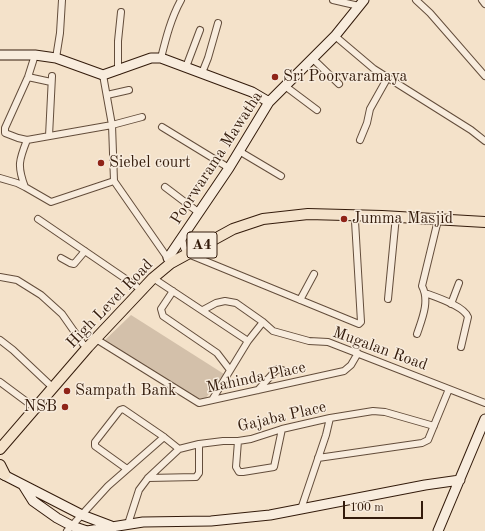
<!DOCTYPE html>
<style>
body{margin:0}
#map{position:relative;width:485px;height:531px;overflow:hidden;background:#f4e2ca;font-family:"Old Standard TT",serif}
canvas{display:block}
.scale{position:absolute;left:343px;top:501px;width:80px;height:18px;box-sizing:border-box;border:2px solid #331b0b;border-top:0;padding-left:5px;font-size:12px;line-height:14px;white-space:nowrap;color:#331b0b;-webkit-text-stroke:3px #f8ecdd;paint-order:stroke}
</style>
<div id="map">
<canvas width="485" height="531"></canvas>
<div class="scale">100 m</div>
</div>
<script>
const context = document.querySelector('canvas').getContext('2d');
context.lineJoin = 'round';
function paint(path, color) {
  context.fillStyle = color;
  context.fill(path, 'evenodd');
}
function stroke(path, color, width, dash) {
  context.strokeStyle = color;
  context.lineWidth = width;
  context.lineCap = dash ? 'butt' : 'round';
  context.setLineDash(dash || []);
  context.stroke(path);
}
function write(font, color, halo, rows, align = 'center') {
  context.font = font + ' "Old Standard TT",serif';
  context.lineWidth = 3;
  context.setLineDash([]);
  context.textBaseline = 'middle';
  context.strokeStyle = halo;
  context.fillStyle = color;
  for (const [text, x, y, turn = 0] of rows) {
    context.save();
    context.translate(x, y);
    context.rotate((+turn || 0) * Math.PI / 180);
    context.textAlign = isNaN(turn) ? turn : align;
    if (halo) context.strokeText(text, 0, 0);
    context.fillText(text, 0, 0);
    context.restore();
  }
}
paint(new Path2D(`
 M131,315L224,374L205,399L198,400L105,340Z`), '#d3c0aa');
const minor = new Path2D(`
 M333,0L359,6
 M416,0L430,13L485,76
 M482,0L485,4
 M335,36L374,69L471,130L485,141
 M35,55L28,77L5,128V133L18,138L27,140L112,125L142,117
 M56,58L60,33L62,0
 M161,58C166,38 171,18 181,0
 M312,58L339,84
 M186,67L200,30
 M118,71V41L121,12
 M202,73L208,58L218,23
 M103,75L112,125L114,181L169,260
 M28,77L51,82
 M285,86L317,110
 M107,95L129,90
 M162,127L229,168
 M49,136L52,76
 M27,140C19,160 17,166 25,187L51,202L114,181
 M360,140L367,123L370,109L388,77
 M239,151L281,176
 M0,178L17,183L25,187
 M165,187L198,212
 M38,219L136,286
 M182,238L184,248L188,254L359,324L361,322L355,221
 M61,258L70,263L74,264L85,251
 M0,277L17,280L41,295L62,314L83,344L88,347
 M153,278L248,341
 M173,291L161,309L163,316L217,353L230,370
 M425,293C436,297 464,306 468,317L461,347
 M388,299L396,216
 M300,300L314,274
 M451,304L459,283
 M203,310L216,303L225,301L236,303L263,322L273,331L309,341L328,342L485,403
 M417,334C422,319 430,301 422,286L438,220
 M96,339L199,403L344,371L351,365L358,353
 M0,340L13,350L49,384
 M0,382L31,405
 M258,390L277,369L282,370
 M212,400L248,341L263,322
 M238,441L236,467L239,472H243L274,467L282,429
 M318,458L422,443L428,440L449,389
 M127,469L95,446V442L120,410L123,409L164,437L179,449
 M148,478L196,477L199,473V444
 M301,509L326,435L330,418
 M128,524L139,490L148,478L179,449L199,444L223,441H238L251,439L282,429L330,418L373,411L385,412L434,426
 M67,531L108,486L164,437`);
const secondary = new Path2D(`
 M0,55H35L56,58L103,75L151,58H161L252,92L269,102
 M168,258L229,168L269,102L335,36L364,0
 M0,473L82,515L111,526
 M23,485L33,501L57,518L72,526L87,531L143,522L211,521L270,515L425,485L460,480
 M438,531L485,419`);
const trunk = new Path2D(`
 M0,449L88,347L153,278L171,263L233,229L263,219L308,214L382,216L485,222
 M0,465L5,475`);
stroke(minor, '#634d3b', 8);
stroke(secondary, '#331b0b', 11);
stroke(trunk, '#331b0b', 12);
stroke(minor, '#f8ecdd', 6);
stroke(secondary, '#f8ecdd', 9);
stroke(trunk, '#f4e2ca', 10);
for (const [x, y, r, color] of [
 [275,77,4,"#8f2418"],
 [101,163,4,"#8f2418"],
 [344,219,4,"#8f2418"],
 [67,391,4,"#8f2418"],
 [65,407,4,"#8f2418"]
]) {
  const dot = new Path2D();
  dot.arc(x, y, r, 0, 2 * Math.PI);
  context.fillStyle = color;
  context.fill(dot);
  stroke(dot, '#f8ecdd', 1.5);
}
for (const [x, y, w] of [
 [202,245,30]
]) {
  const box = new Path2D();
  box.roundRect(x - w / 2, y - 13, w, 26, 3);
  context.fillStyle = '#f8ecdd';
  context.fill(box);
  stroke(box, '#331b0b', 1);
}
write('bold 15px', '#331b0b', null, [
 ["A4",202,245]
]);
write('16px', '#331b0b', '#f8ecdd', [
 ["Sri Poorvaramaya",283,77],
 ["Siebel court",109,163],
 ["Jumma Masjid",352,219],
 ["Sampath Bank",75,391],
 ["NSB",57,407,"right"]
], 'left');
write('16px', '#331b0b', '#f8ecdd', [
 ["Poorwarama Mawatha",217,158,-57],
 ["High Level Road",110,304,-46],
 ["Mugalan Road",380,349,20],
 ["Mahinda Place",256,378,-12],
 ["Gajaba Place",282,417,-13]
]);
</script>
